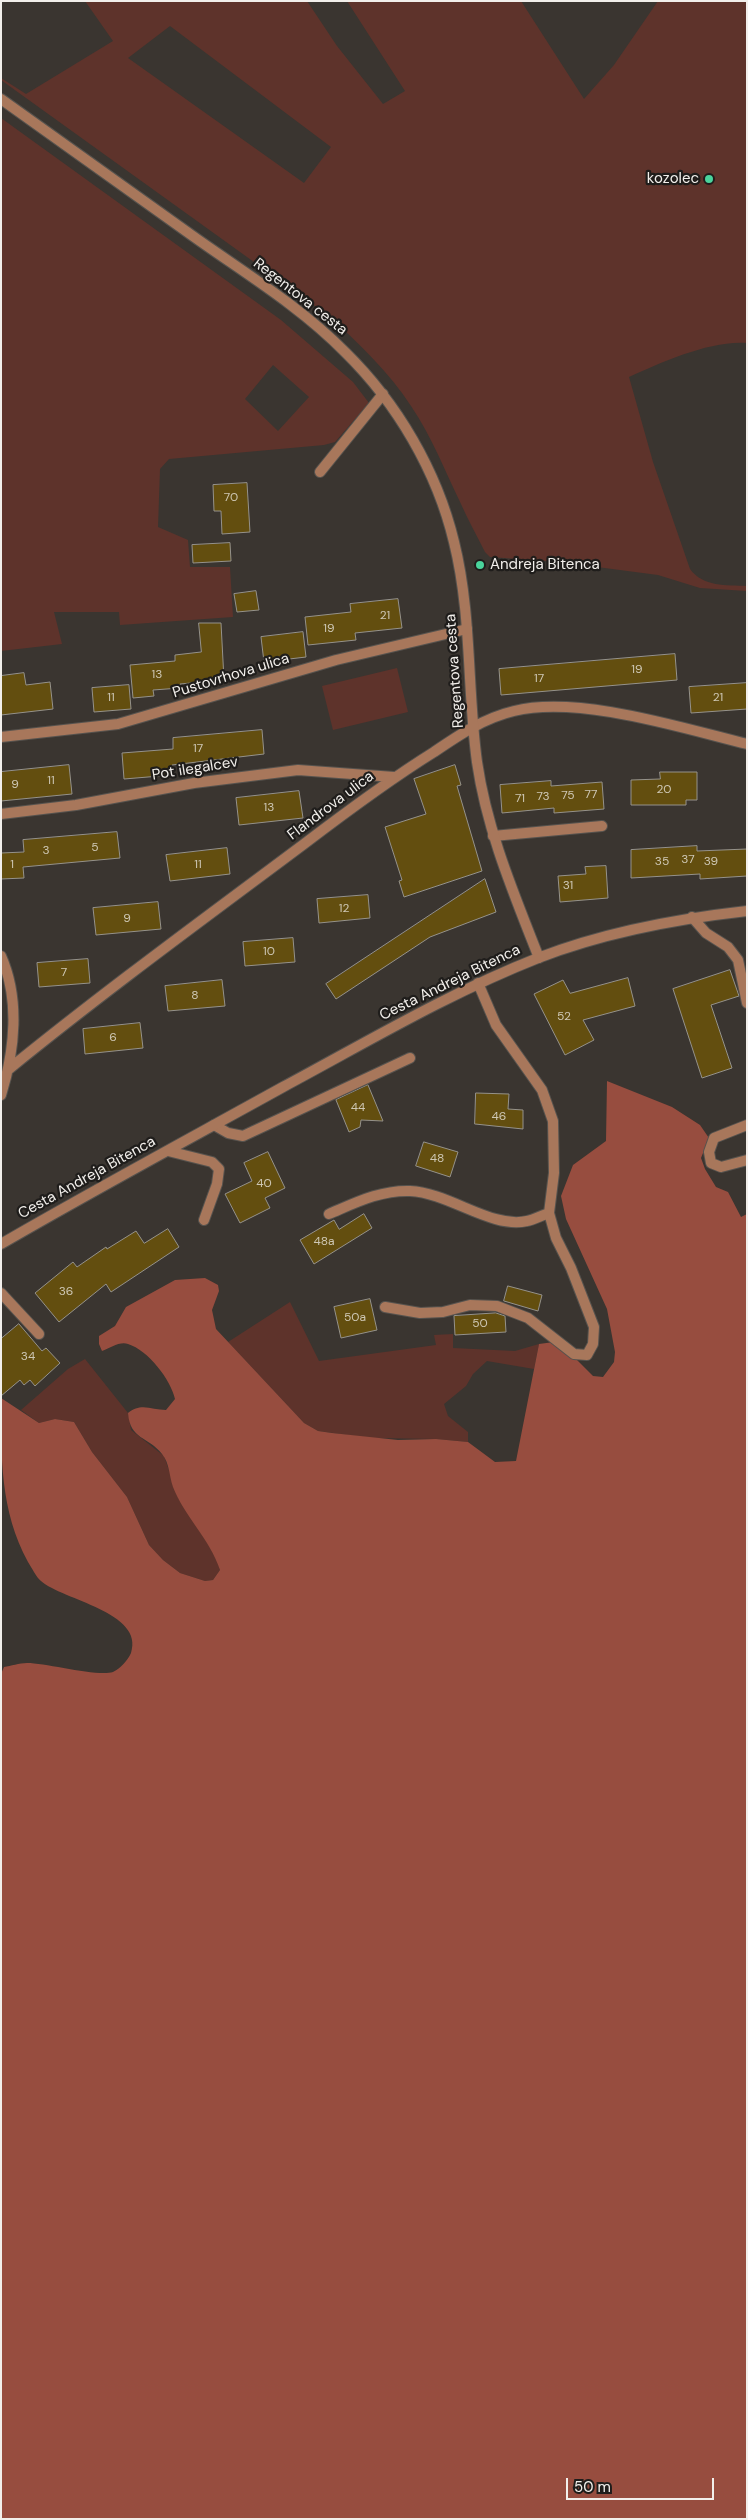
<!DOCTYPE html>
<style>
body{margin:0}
#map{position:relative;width:748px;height:2520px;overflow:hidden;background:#3a3530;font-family:"DM Sans",sans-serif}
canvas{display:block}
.frame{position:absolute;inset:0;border:2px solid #f2efeb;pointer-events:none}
.scale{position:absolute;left:566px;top:2478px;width:148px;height:22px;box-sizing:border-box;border:2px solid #f2efeb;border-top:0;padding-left:6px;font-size:15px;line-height:18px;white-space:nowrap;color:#f2efeb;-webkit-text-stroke:4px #1f1d1b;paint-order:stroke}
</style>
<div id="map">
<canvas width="748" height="2520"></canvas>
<div class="frame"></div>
<div class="scale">50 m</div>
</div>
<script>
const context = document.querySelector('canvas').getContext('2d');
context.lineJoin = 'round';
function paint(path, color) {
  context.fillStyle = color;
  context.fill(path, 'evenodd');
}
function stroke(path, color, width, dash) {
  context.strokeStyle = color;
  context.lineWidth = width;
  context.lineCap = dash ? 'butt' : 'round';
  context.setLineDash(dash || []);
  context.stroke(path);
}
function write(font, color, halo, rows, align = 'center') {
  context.font = font + ' "DM Sans",sans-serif';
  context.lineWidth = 4.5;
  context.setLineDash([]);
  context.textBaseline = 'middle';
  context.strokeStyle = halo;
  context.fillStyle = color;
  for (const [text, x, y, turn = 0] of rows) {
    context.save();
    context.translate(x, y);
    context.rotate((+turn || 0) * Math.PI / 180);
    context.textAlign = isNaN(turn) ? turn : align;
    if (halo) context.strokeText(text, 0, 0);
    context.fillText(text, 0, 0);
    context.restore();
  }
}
paint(new Path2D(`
 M85,1H307L337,46L383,104L405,91L347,1H521L584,99L614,65L658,1H747V343C711,340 662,362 629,377L653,462L690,569C703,587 726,585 747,586V591L700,588L658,575L559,562L490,557L485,552C477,536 468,520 461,504C445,471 432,437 411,406C389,372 359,344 329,316L1,80V78L26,94L113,41ZM170,26L331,147L304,183L128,58Z
 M1,118L281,320L353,382L369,403L335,442L324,445L169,459L160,469L158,527L188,540L190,567H230L233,617L120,625L119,612H54L62,644L1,651ZM273,365L309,397L278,431L245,399Z
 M397,668L408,712L333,730L322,686Z
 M290,1302L319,1361L436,1345L434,1335L453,1334V1348L515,1351L539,1344L534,1369L487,1361L473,1374L466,1386L444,1404L448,1416L468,1432V1442L436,1439L371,1438L318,1431L304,1423L228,1342Z
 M85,1359L128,1413L131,1430L164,1456L179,1499L216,1556L220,1570L213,1580L205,1581L180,1573L163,1560L149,1545L127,1497L92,1452L74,1422L55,1419L39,1423L21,1410L68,1369Z`), '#5e332b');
paint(new Path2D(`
 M607,1081L672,1107L700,1125L711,1141L705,1148L701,1158L705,1169L716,1187L728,1192L741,1217L747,1214V2519H1V1674L4,1667C11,1666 19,1663 27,1663C46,1663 98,1677 113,1672C120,1669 128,1660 131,1653C145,1612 62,1600 41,1581C36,1577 32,1568 28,1562C0,1510 1,1458 1,1398L39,1423L55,1419L74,1422L92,1452L127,1497L149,1545L163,1560L180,1573L205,1581L213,1580L220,1570C210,1539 184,1516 173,1487C169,1476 170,1464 162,1454C148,1436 130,1440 128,1413C141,1402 152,1410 166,1410L175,1399C171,1380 148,1350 128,1344C120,1341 110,1348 102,1351L99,1344V1336L115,1326L126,1307L175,1280L205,1278L218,1285L219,1291L212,1310L216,1329L304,1423L318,1431L332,1433L398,1440L436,1439L468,1442L495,1462L516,1461L539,1344L554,1342L564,1347L593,1376L603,1377L614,1362L615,1352L607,1309L566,1219L561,1196L573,1165L606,1141Z`), '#974d3f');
const building = new Path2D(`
 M247,483L250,532L222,534L221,511H214L213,485Z
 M230,543L231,561L193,563L192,545Z
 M256,591L259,610L237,612L234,594Z
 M398,599L402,628L355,633L356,640L308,645L305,617L351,612L350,604Z
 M199,623H221L224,680L180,684V688L153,690L154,696L133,698L130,665L175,661V655L201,652Z
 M303,632L306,657L264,662L261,637Z
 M675,654L677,680L501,695L499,669Z
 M24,673L26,685L50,682L53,709L1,715V676Z
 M747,683V709L691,713L689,687Z
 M129,685L131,709L94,712L92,688Z
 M262,730L264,754L172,765V775L124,779L122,753L173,749V738Z
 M69,765L72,794L1,801V772Z
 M455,765L461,785L457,786L482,871L404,897L399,881L402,880L385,827L426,814L414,779Z
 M660,772H697V800H686V805H631V780L660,779Z
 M551,781V786L602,782L604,809L554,813V808L502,813L500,785Z
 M299,791L303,818L239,825L236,798Z
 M117,832L120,858L23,867L24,878L1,879V853L24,852L23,840Z
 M697,846V851L747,849V876L700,879V874L631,878V850Z
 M227,848L230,874L170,881L166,855Z
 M606,866L608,898L560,902L558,876L586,874L585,867Z
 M485,879L496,912L430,937L336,999L326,984Z
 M368,895L370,918L319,923L317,899Z
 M158,902L161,929L96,935L93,908Z
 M293,938L295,962L245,966L243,942Z
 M88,959L90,983L39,987L37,963Z
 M730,970L739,996L711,1005L732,1068L702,1078L673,989Z
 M628,978L635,1006L583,1020L594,1040L565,1055L534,994L563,980L570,993Z
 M222,980L225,1006L168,1011L165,986Z
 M140,1023L143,1048L85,1054L83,1029Z
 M368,1085L383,1121L361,1120L360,1127L349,1132L336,1100Z
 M476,1093L509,1094L508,1109L523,1110V1129L475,1124Z
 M424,1142L458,1152L450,1177L416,1166Z
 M268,1152L285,1188L265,1198L270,1208L240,1223L225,1194L252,1181L244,1163Z
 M364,1214L372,1228L314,1264L300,1240L334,1220L339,1229Z
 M168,1229L179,1247L111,1292L106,1284L59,1322L35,1293L73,1262L77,1267L106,1247L107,1249L136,1231L144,1243Z
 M508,1286L542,1295L538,1311L504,1301Z
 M370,1299L377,1330L341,1338L334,1307Z
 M496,1313L505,1316L506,1332L455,1335L454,1316Z
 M19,1324L42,1351L46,1348L60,1363L35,1386L30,1380L24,1385L20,1380L1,1396V1339Z`);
paint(building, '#634e0f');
stroke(building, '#95928b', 1);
const service = new Path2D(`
 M320,472L383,394
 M692,917L706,933L728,947L738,960L747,1003
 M747,1125L714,1138L709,1152L711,1163L721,1167L747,1160
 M168,1151L212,1162L219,1169L217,1184L204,1220
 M1,1293L39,1334`);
const minor = new Path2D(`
 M1,737L118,724L336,660L467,629
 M1,814L76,805L194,783L298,770L394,777
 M493,836L602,826
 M1,956C20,999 15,1050 1,1095
 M9,1069C105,991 205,918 304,844C346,812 389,780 434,752C459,735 484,718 514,711C578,695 682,728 747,744
 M214,1125L228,1133L243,1136L410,1058
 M329,1214C355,1203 380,1190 410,1191C450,1193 491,1229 527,1221C534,1220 542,1215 549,1213L554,1173L553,1121L542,1090L496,1025L478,983
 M385,1307L420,1313L443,1312L470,1305L497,1306L528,1318L574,1354L587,1355L593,1344L594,1327L571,1268L556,1238L549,1213`);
const tertiary = new Path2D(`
 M1,99C64,144 127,189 190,234C243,272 300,306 345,352C397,403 437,471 454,542C472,614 467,689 477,762C487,831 514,894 539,958
 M1,1244C94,1190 189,1139 283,1087C367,1042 449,993 538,958C605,932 675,919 747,911`);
stroke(service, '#57534e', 12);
stroke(minor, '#57534e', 12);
stroke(tertiary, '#57534e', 12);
stroke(service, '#a8775b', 10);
stroke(minor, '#a8775b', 10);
stroke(tertiary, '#a8775b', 10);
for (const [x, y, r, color] of [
 [709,179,5,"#4ad49c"],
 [480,565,5,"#4ad49c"]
]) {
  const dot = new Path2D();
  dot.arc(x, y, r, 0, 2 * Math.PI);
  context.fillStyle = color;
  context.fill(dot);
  stroke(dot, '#1f1d1b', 2);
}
write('12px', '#cec7b4', null, [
 ["70",231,498],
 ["21",385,616],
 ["19",329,629],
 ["19",637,670],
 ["13",157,675],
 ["17",539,679],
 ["11",111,698],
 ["21",718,698],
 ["17",198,749],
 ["11",51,781],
 ["9",15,785],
 ["20",664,790],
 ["77",591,795],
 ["75",568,796],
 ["73",543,797],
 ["71",520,799],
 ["13",269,808],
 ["5",95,848],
 ["3",46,851],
 ["37",688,860],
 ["35",662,862],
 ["39",711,862],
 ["1",12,865],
 ["11",198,865],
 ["31",568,886],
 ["12",344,909],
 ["9",127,919],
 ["10",269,952],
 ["7",64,973],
 ["8",195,996],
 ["52",564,1017],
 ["6",113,1038],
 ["44",358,1108],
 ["46",499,1117],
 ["48",437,1159],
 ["40",264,1184],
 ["48a",324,1242],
 ["36",66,1292],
 ["50a",355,1318],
 ["50",480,1324],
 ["34",28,1357]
]);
write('15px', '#f2efeb', '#1f1d1b', [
 ["kozolec",699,179],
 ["Andreja Bitenca",490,565,"left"]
], 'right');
write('15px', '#f2efeb', '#1f1d1b', [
 ["Regentova cesta",300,297,38],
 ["Regentova cesta",455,671,-94],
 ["Pustovrhova ulica",231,676,-17],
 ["Pot ilegalcev",195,769,-9],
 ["Flandrova ulica",331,806,-37],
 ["Cesta Andreja Bitenca",450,983,-26],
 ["Cesta Andreja Bitenca",87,1178,-29]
]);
</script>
